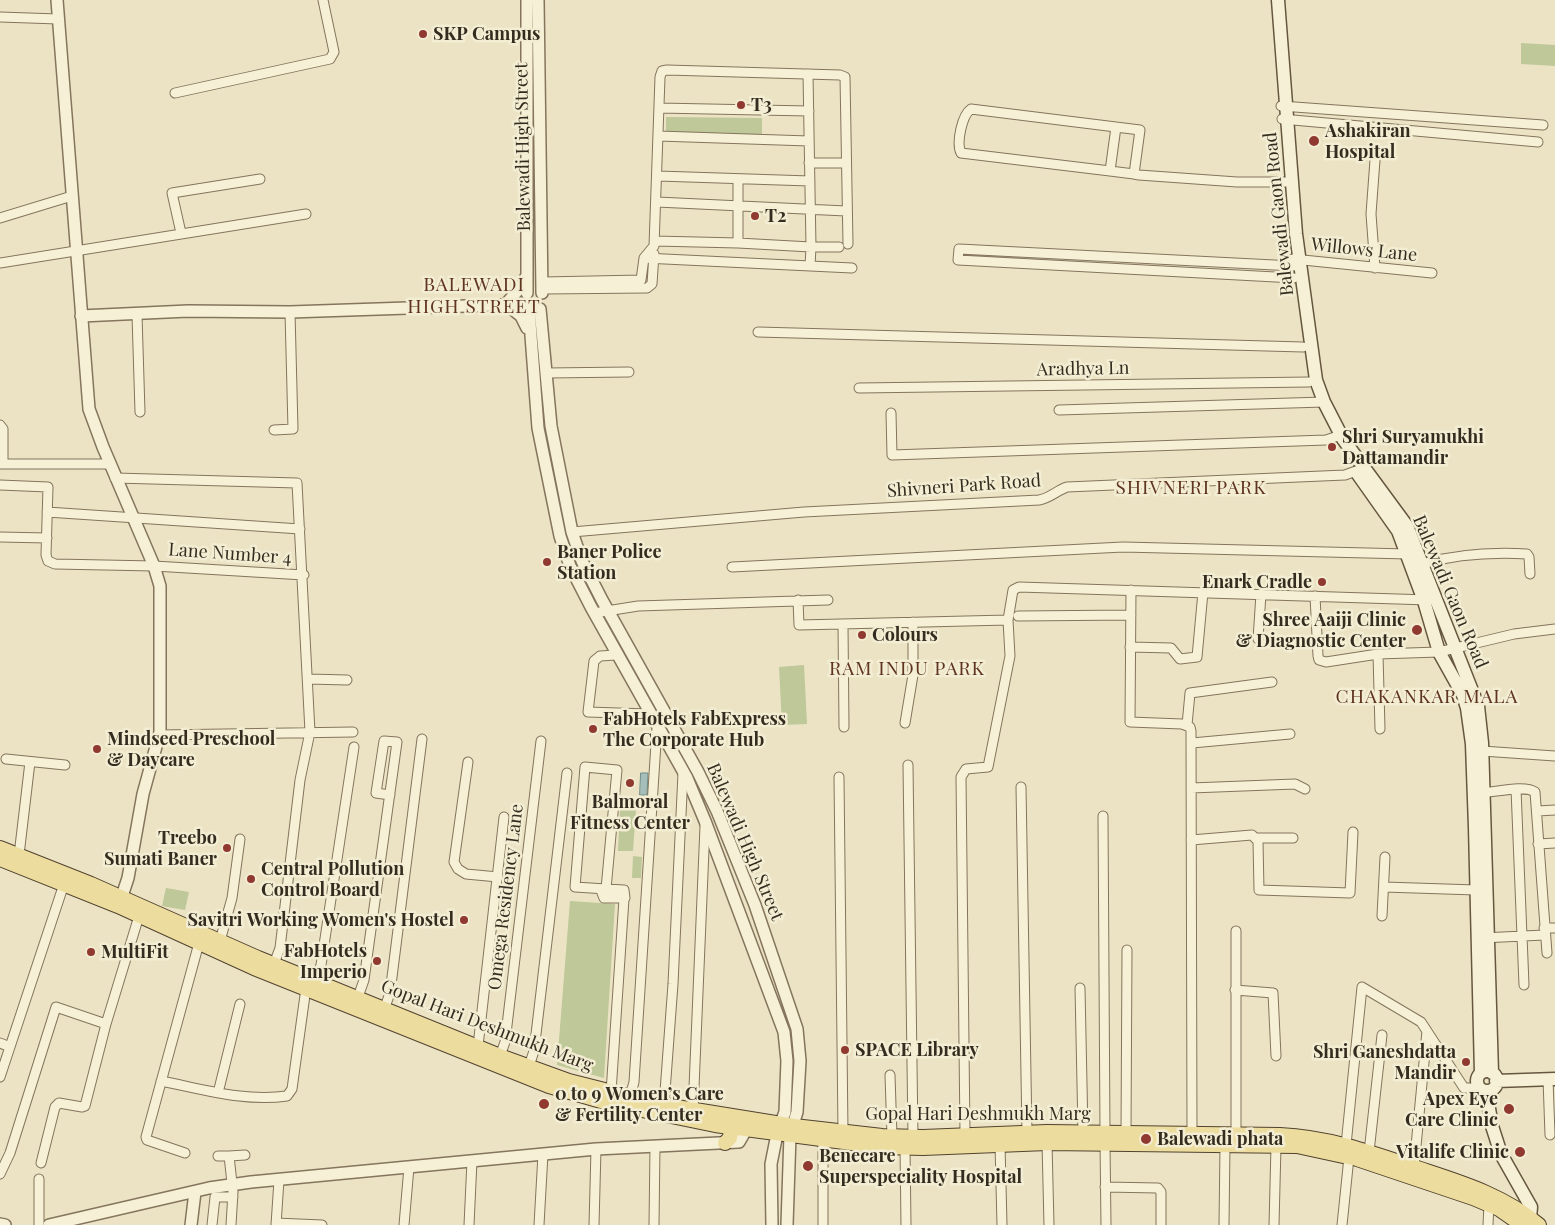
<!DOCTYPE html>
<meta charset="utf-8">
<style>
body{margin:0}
canvas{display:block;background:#ebe3c4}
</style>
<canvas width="1555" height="1225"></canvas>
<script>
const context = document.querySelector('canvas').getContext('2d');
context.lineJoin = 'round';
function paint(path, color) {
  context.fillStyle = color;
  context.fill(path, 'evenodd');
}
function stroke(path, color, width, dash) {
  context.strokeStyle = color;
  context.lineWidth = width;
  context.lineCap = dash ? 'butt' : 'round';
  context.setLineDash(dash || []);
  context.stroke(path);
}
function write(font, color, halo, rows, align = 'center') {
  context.font = font + ' "Playfair Display",serif';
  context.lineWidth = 5;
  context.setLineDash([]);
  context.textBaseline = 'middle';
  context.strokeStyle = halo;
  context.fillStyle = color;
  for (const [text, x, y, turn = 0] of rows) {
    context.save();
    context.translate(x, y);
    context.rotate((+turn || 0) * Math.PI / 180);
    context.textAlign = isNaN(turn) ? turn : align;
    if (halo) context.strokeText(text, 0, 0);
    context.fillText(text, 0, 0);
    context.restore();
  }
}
paint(new Path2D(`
 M1521,43L1555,45V66L1521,64Z
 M666,117L762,118V135L666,134Z
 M804,665L807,724L782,725L779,667Z
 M620,809L636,810L633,851H618Z
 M633,856L642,857L641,878H632Z
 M166,888L189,892L185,910L162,906Z
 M570,901L615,904L604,1078L557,1065Z`), '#bec898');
const water = new Path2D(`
 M641,773H648L647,795H640Z`);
paint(water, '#a5beba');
stroke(water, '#6d8c87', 1);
const minor = new Path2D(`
 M0,17L58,19
 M175,93L330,59L334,52L323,0
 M1281,106L1543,125
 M659,108L809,111
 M1282,119L1538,142
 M658,136L809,141
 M1375,160L1371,214L1375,268
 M809,163H845
 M1110,171L1116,127
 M1134,174L1140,130L971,109C962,115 956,143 961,153L1110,171L1134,174L1139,175L1237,182H1293
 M658,176L810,181
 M657,202L846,211
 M0,218L72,196
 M181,233L172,193L260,179
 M655,241L738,243V179
 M738,243L811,247L808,74
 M644,258L852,268
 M1293,259L1432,273
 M0,263L306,214
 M810,266L811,247H839
 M1294,266L959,249L958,260L1294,278
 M543,282L641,280L644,258L654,246L660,77L662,71L667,70L840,75L845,77L848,244
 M543,289L647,288L652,284L654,254
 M137,315L140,412
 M758,332L1303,347
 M547,373L629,372
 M859,388L1309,382
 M1059,410L1324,402
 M891,413L892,455L1326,440L1335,437
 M0,425L3,429V464
 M274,430L293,429L290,312
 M0,464H111
 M115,478L297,483L310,732L300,780L280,948L274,964
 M0,485L48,487L46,555L48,561L55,564L154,566L304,575
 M47,512L300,529
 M572,532L804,512L1039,500C1050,498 1056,491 1067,487L1345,475L1356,471
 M0,537L47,538
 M1422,564C1457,554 1491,552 1527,554L1529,557L1530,574
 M732,567L1123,547L1408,554
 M1131,590L1130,722L1182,724L1190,727L1191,731L1192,1134
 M1315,596L1318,656L1319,660L1326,662L1378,654L1439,652L1514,634L1555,629
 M798,600L799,625L1008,620
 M594,613L638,606L828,600
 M1018,616L1131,615
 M843,625L844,727
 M1258,639L1261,594
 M1130,647L1171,648L1180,659L1197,657L1203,592
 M1378,654L1380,729
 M616,655L600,656L594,661L588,712L649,714
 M308,679L347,680
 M905,723L913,675V622
 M1187,725L1190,693L1272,682
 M160,735L353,732
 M1192,743L1290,734
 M1482,751L1555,756
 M6,759L65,765
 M468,762L454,862L458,869L466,874L498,877
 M908,765L913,1137
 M585,767L617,770L606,889L575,887Z
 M839,777L843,1132
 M1021,787L1027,1133
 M1191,788L1295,784L1305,789
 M1516,789L1524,985
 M1479,793C1493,793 1524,784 1535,792L1547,953
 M1538,811L1555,810
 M1103,816L1105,1133
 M1256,838H1293
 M1191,840L1252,835L1258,841L1259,890L1350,893L1353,832
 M1538,844L1555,843
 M19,855L30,762
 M1384,887L1476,890
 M606,889L624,890L625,898H604L602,893Z
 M1382,916L1385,857
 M1544,928H1555
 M1236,931V1134
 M1482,938L1544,935
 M220,941L232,898L240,839
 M316,980L321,965L354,747
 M1080,988L1083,1132
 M1235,990L1273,993L1276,1056
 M358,997L364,980L397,742L384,741L376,793L390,795
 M385,1007L390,993L422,739
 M0,1043L10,1047
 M478,1046L504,817
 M500,1056L505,1042L541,741
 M529,1066L534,1051L567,773
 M890,1075L892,1136
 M0,1077L64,884
 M1548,1079L1550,1135
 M161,1081C203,1089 244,1102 287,1096L292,1089L306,988
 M611,1092L624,899
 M218,1093L240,1004
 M630,1097L634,1082L657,728
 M664,1105L673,984L683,773
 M693,1111L705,826
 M1126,1133L1127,950
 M965,1135L961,777L966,769L988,767L1010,656L1008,620L1013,590L1019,587L1429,600
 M823,1140V1225
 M1047,1143L1049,1225
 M1105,1143L1106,1225
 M1000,1144L1002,1225
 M1346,1145L1362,987L1421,1022L1464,1088H1479
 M905,1147L906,1225
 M1369,1152L1382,1035
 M185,1153L147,1140L146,1137L199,943
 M218,1156H229
 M41,1163L55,1107L59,1103L82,1107L85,1106L106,1024
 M1414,1167L1427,1031
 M0,1174L10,1153L56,1007L106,1024L139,916
 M39,1179V1225
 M1105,1187L1158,1188L1161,1192V1225
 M276,1223L322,1225
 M212,1225L215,1197H233
 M231,1225L233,1192L229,1156L245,1155
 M276,1225L279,1180
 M404,1225L409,1167
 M469,1225L472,1161
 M539,1225L543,1154
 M594,1225L596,1149
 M654,1225L655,1146
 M1224,1225L1225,1145
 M1274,1225L1276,1146
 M1342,1225L1349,1157
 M1488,1225L1489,1204`);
const tertiary = new Path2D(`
 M57,0L89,409L103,447L154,566L160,586V732L143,794L128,878L119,905
 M527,0V293
 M538,0L542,293
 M506,304L521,316L527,328
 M506,304L520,288L527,275
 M529,309L538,428L560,536L570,566L591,607L687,778L705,821L784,1032L787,1061L785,1112L777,1134L771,1164L772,1225
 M540,309L551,426L572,532L582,561L602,600L698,772L717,811L755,905L797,1029L800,1061L797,1112L790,1135L787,1225
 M81,316L188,311L290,312L525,304
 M0,1224L5,1225
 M49,1225L209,1188L251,1182L596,1149L739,1142L746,1130
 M191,1225L195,1192`);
const secondary = new Path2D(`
 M1278,0L1296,234L1316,380L1324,402L1343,439L1407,526L1478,706L1482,743L1492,1073
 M1357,473L1398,531L1424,601L1439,652L1463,695L1467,708L1472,744L1475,827L1481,1073
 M1477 1081a10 10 0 1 1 20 0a10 10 0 1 1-20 0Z
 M1496,1081L1555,1079
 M1486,1091L1492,1126L1501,1154L1531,1207L1530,1218L1525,1224`);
const primary = new Path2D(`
 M0,848L91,884L258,958L500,1056L569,1081L664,1105L794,1126L882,1136L923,1137L1047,1132L1280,1135C1327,1137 1370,1152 1414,1167C1459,1182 1502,1194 1539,1225
 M0,859L118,906L254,968L549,1086L608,1103L715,1125L882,1147L923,1148L1047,1143L1297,1146L1357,1159L1473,1198L1499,1209L1522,1225
 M725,1143L730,1138L731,1127`);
stroke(minor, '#84755c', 11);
stroke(tertiary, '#84755c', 14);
stroke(secondary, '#66573f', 15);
stroke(primary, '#524330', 16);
stroke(minor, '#f6f0d6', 9);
stroke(tertiary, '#f6f0d6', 11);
stroke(secondary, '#f6f0d6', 12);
stroke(primary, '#ecdc9e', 14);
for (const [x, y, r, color] of [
 [423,34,5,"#8f3930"],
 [741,105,5,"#8f3930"],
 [1314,141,6,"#8f3930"],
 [755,216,5,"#8f3930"],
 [1332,447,5,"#8f3930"],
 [547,562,5,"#8f3930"],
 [1322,582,5,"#8f3930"],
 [1417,630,6,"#8f3930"],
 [862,635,5,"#8f3930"],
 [593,729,5,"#8f3930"],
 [97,749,5,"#8f3930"],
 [630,783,5,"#8f3930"],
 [227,848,5,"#8f3930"],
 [251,879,5,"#8f3930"],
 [464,920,5,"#8f3930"],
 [91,952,5,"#8f3930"],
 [377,961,5,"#8f3930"],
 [845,1050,5,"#8f3930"],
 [1466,1062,5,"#8f3930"],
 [544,1104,6,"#8f3930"],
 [1509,1109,6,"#8f3930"],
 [1146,1139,6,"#8f3930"],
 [1520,1152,6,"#8f3930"],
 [808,1166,6,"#8f3930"]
]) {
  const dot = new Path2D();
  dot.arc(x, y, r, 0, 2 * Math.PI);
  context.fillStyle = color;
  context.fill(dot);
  stroke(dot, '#f3edd3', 2);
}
write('bold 18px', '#352c1f', '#f3edd3', [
 ["SKP Campus",433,34],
 ["T3",751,105],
 ["Ashakiran",1325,131],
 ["Hospital",1325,152],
 ["T2",765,216],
 ["Shri Suryamukhi",1342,437],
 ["Dattamandir",1342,458],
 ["Baner Police",557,552],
 ["Station",557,573],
 ["Enark Cradle",1312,582,"right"],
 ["Shree Aaiji Clinic",1406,620,"right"],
 ["& Diagnostic Center",1406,641,"right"],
 ["Colours",872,635],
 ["FabHotels FabExpress",603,719],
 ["The Corporate Hub",603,740],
 ["Mindseed Preschool",107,739],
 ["& Daycare",107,760],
 ["Balmoral",630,802,"center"],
 ["Fitness Center",630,823,"center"],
 ["Treebo",217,838,"right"],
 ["Sumati Baner",217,859,"right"],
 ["Central Pollution",261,869],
 ["Control Board",261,890],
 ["Savitri Working Women's Hostel",454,920,"right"],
 ["FabHotels",367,951,"right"],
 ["Imperio",367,972,"right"],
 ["MultiFit",101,952],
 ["SPACE Library",855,1050],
 ["Shri Ganeshdatta",1456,1052,"right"],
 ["Mandir",1456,1073,"right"],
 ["0 to 9 Women’s Care",555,1094],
 ["& Fertility Center",555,1115],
 ["Apex Eye",1498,1099,"right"],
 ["Care Clinic",1498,1120,"right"],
 ["Balewadi phata",1157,1139],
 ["Vitalife Clinic",1509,1152,"right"],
 ["Benecare",819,1156],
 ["Superspeciality Hospital",819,1177]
], 'left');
write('18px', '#352c1f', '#f3edd3', [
 ["Balewadi High Street",523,147,-91],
 ["Balewadi Gaon Road",1279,214,-96],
 ["Willows Lane",1364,250,6],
 ["Aradhya Ln",1083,369,-1],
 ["Shivneri Park Road",964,486,-4],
 ["Lane Number 4",230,554,4],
 ["Balewadi Gaon Road",1450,592,67],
 ["Balewadi High Street",745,842,67],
 ["Omega Residency Lane",506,897,-83],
 ["Gopal Hari Deshmukh Marg",487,1026,21],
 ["Gopal Hari Deshmukh Marg",978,1114]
]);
context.letterSpacing = '1px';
write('19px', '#5f3421', '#f3edd3', [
 ["BALEWADI",474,285],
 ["HIGH STREET",474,307],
 ["SHIVNERI PARK",1191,488],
 ["RAM INDU PARK",907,669],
 ["CHAKANKAR MALA",1427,697]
]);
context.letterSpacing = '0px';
</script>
